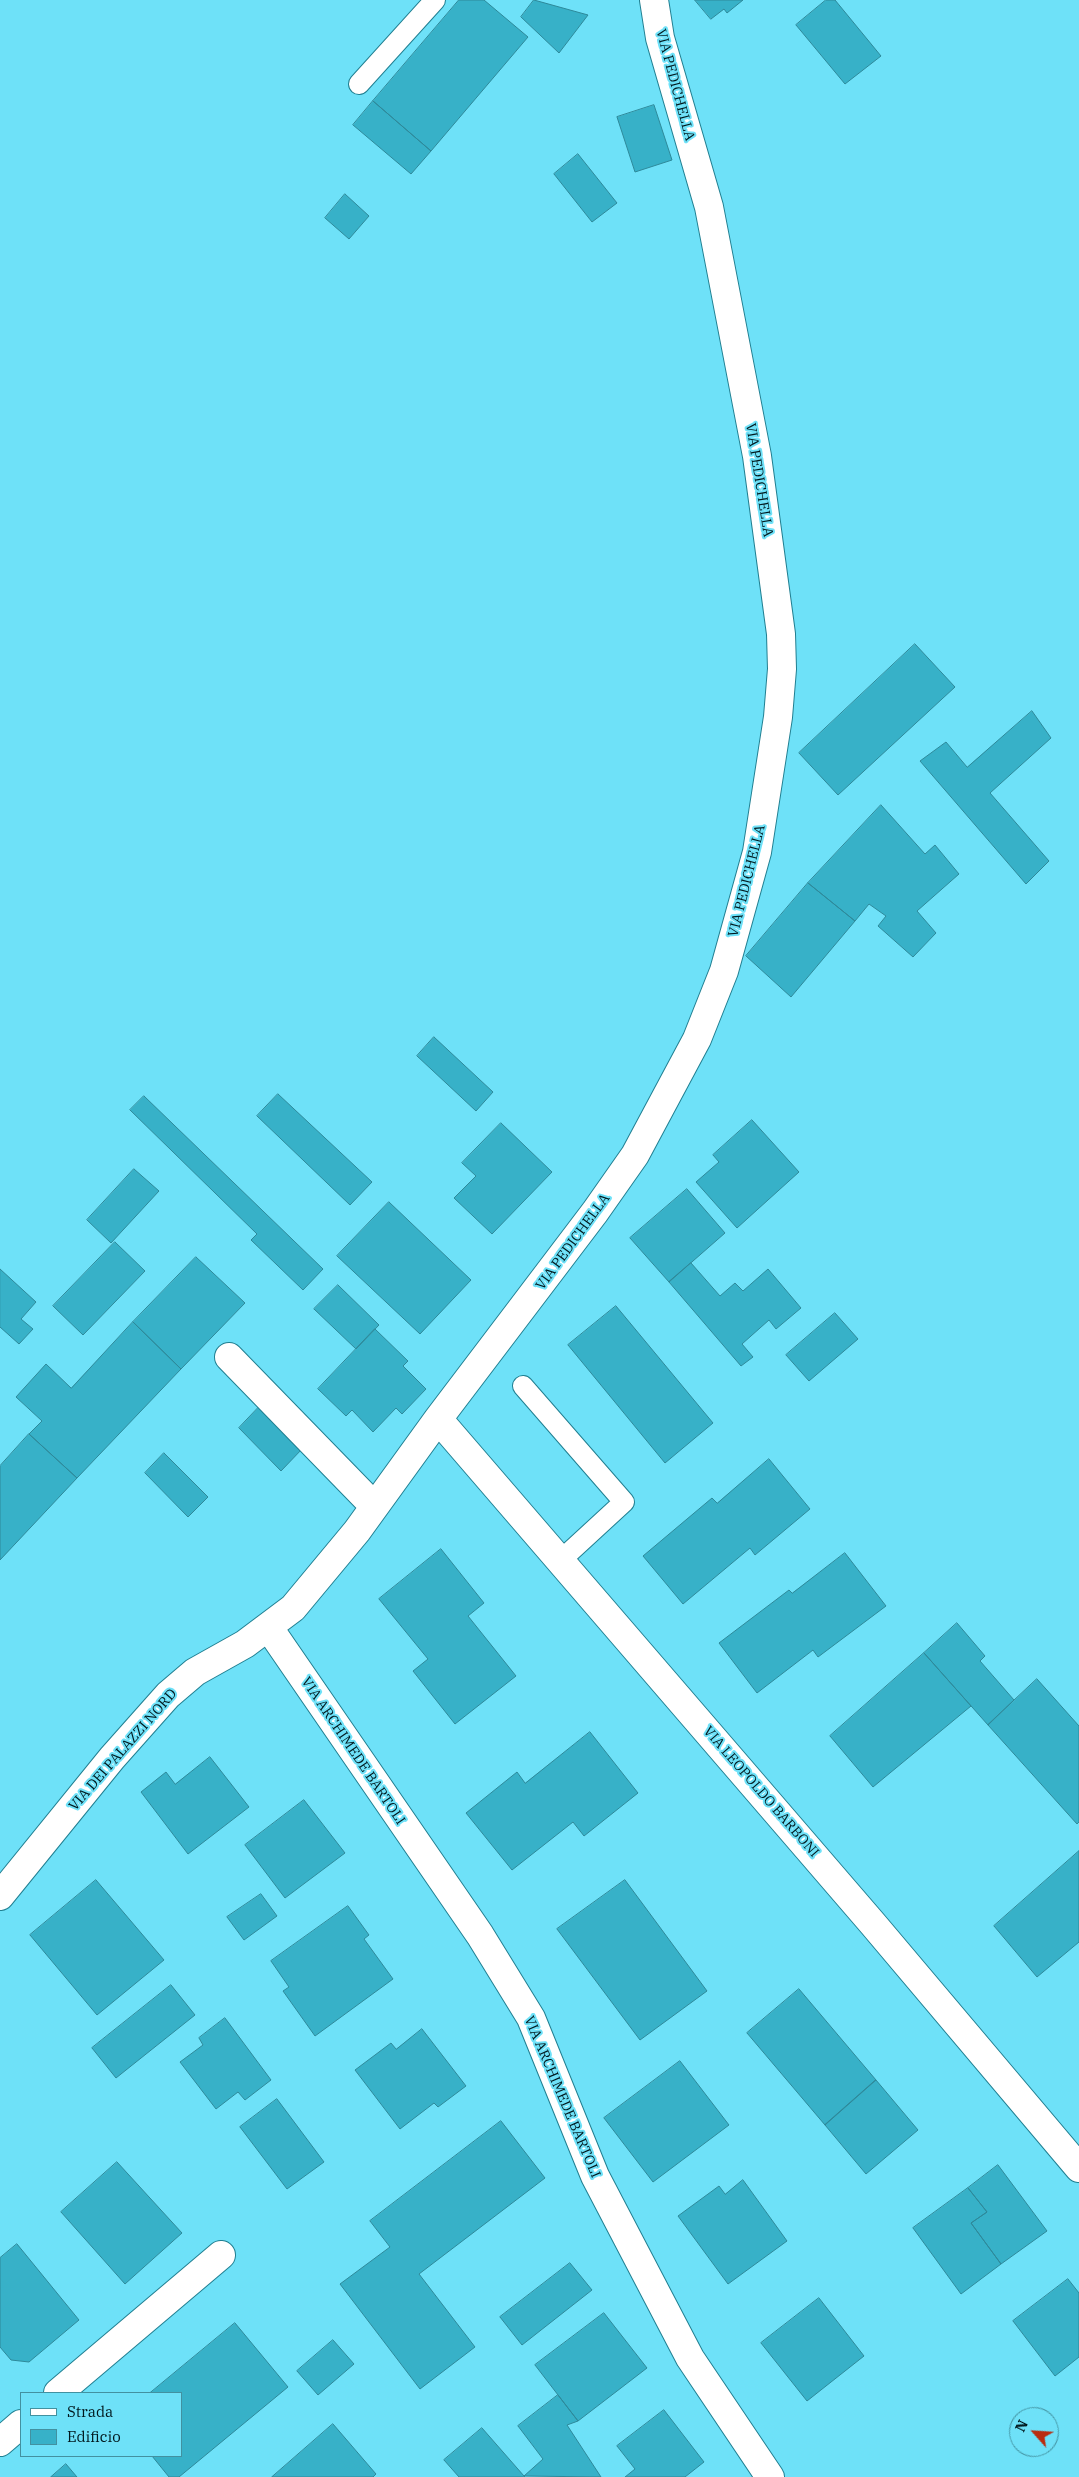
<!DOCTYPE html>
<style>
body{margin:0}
#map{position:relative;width:1079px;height:2477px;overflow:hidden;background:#6ee1f8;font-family:"IBM Plex Serif",serif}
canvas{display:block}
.legend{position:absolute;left:20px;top:2392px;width:162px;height:65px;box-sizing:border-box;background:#6ee1f8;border:1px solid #4291a0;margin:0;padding:6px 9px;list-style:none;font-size:15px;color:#01181d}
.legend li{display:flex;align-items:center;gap:10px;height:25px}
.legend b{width:25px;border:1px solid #4291a0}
.north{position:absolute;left:1009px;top:2407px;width:50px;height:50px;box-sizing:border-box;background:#6ee1f8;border:1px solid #4291a0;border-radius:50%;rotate:296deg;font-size:14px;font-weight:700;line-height:20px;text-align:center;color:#01181d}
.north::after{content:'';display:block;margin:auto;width:18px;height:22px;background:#b92d10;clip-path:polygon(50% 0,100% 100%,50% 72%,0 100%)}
</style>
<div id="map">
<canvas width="1079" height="2477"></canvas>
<ul class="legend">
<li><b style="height:6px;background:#fff"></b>Strada</li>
<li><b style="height:14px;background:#37b1c8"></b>Edificio</li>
</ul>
<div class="north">N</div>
</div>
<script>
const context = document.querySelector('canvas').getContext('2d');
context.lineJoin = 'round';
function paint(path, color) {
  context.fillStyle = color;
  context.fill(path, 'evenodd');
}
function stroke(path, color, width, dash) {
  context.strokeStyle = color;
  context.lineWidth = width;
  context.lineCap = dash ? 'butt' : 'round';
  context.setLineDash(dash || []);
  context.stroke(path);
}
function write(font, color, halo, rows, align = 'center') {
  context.font = font + ' "IBM Plex Serif",serif';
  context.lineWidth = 4;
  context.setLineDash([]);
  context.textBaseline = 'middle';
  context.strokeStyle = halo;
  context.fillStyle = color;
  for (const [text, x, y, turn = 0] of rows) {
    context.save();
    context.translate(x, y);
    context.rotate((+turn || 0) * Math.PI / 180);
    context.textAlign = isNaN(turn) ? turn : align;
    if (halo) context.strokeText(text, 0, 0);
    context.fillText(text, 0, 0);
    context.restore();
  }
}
const building = new Path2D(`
 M459,0H484L528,37L431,151L373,101Z
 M534,0L588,15L559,53L521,17Z
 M695,0H743L727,13L724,9L711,19Z
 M826,0H835L881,56L845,84L796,25Z
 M373,101L431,151L411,174L353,125Z
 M654,105L672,160L635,172L617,117Z
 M578,154L617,203L592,222L554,174Z
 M345,194L369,216L349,239L325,218Z
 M915,644L955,687L838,795L799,753Z
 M1032,711L1051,738L990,793L1049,861L1026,884L920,761L946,742L967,767Z
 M881,805L925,854L935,845L959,874L917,911L936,933L913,957L878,926L886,916L869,904L855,921L808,883Z
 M808,883L855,921L791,997L746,956Z
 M434,1037L493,1092L476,1111L417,1056Z
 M278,1094L372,1182L350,1205L257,1116Z
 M144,1096L323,1269L303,1290L251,1240L257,1234L130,1110Z
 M752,1120L799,1172L737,1228L696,1182L719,1162L713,1155Z
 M501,1123L552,1172L492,1234L454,1198L476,1176L462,1163Z
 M134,1169L159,1191L111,1243L87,1220Z
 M687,1189L725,1233L669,1282L630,1238Z
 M389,1202L471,1280L420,1334L337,1256Z
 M115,1242L145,1271L83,1335L53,1306Z
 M196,1257L245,1303L181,1369L133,1322Z
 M691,1263L720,1296L735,1283L743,1291L768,1269L801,1308L776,1329L769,1320L742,1344L753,1357L741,1366L669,1282Z
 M0,1269L36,1302L21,1319L33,1329L19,1344L0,1327Z
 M338,1285L379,1325L356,1349L314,1309Z
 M616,1306L713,1423L665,1463L568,1345Z
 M835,1313L858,1339L809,1381L786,1355Z
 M133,1322L181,1369L77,1478L29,1434L42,1421L16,1397L46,1364L71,1388Z
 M375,1329L408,1361L403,1366L426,1389L402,1414L396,1408L373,1432L352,1410L346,1416L318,1389Z
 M259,1407L303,1448L281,1471L239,1428Z
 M29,1434L77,1478L0,1560V1466Z
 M164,1453L208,1497L188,1517L145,1473Z
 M769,1459L810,1509L755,1555L750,1548L683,1604L643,1556L712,1498L717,1503Z
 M441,1549L484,1603L468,1616L516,1676L455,1724L413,1671L428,1659L379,1599Z
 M845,1553L886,1606L818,1657L813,1650L757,1693L719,1643L789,1590L792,1593Z
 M957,1623L985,1656L980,1661L1014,1700L988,1725L924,1653Z
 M924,1653L971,1706L873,1787L830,1736Z
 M1037,1679L1079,1726V1822L1077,1824L988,1725Z
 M590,1732L638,1793L584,1836L573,1822L512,1870L466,1813L517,1772L525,1783Z
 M210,1757L249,1807L188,1854L141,1792L166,1772L175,1784Z
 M304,1800L345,1853L285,1898L245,1845Z
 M1079,1851V1942L1037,1977L994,1926Z
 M96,1880L164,1960L97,2015L30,1935Z
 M625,1880L707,1991L640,2040L557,1929Z
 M261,1894L277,1916L244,1940L227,1917Z
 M348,1906L369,1935L364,1939L393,1979L315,2036L283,1991L289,1987L271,1961Z
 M171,1985L195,2015L116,2078L92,2048Z
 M799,1989L876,2080L825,2125L747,2033Z
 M225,2018L271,2080L245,2100L238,2092L216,2109L180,2062L203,2045L199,2038Z
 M422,2029L466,2086L438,2107L434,2103L400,2129L355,2070L391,2043L396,2049Z
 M680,2061L729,2125L653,2182L604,2118Z
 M876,2080L918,2130L866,2174L825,2125Z
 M277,2099L324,2162L287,2189L240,2127Z
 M501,2121L545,2178L419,2274L475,2347L420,2389L340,2284L390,2247L370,2221Z
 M117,2162L182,2233L125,2284L61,2212Z
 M998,2165L1047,2231L1001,2264L971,2223L987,2212L968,2188Z
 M743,2180L787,2241L728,2284L678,2216L719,2186L725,2194Z
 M968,2188L987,2212L971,2223L1001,2264L961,2294L913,2228Z
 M17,2244L79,2320L29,2362L11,2360L0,2347V2258Z
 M570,2263L592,2290L522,2345L500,2317Z
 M1068,2279L1079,2293V2357L1055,2376L1013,2321Z
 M819,2298L864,2356L807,2401L761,2343Z
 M604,2313L647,2368L578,2421L535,2365Z
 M235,2323L288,2387L179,2477H169L152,2456H181V2393H150Z
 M333,2340L354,2364L318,2395L297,2371Z
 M558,2395L578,2421L567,2425L601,2477L524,2476L543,2459L518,2426Z
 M664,2410L704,2462L685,2477H625L635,2469L617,2446Z
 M333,2424L376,2474L373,2477H272Z
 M482,2428L524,2476L525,2477H459L444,2460Z
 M66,2464L77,2477H51Z`);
paint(building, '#37b1c8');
stroke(building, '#2e899a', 1);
const lane = new Path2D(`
 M359,84L435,0
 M523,1386L624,1502L561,1560`);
const street = new Path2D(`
 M229,1357L374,1506
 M438,1419L873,1924L1079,2168
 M269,1628L480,1935L531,2018L595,2176L690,2358L770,2477
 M0,1896L112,1758L168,1695L195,1672L245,1644L293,1608L357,1531L438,1419L595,1212L635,1155L697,1039L724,971L757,852L778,717L782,669L781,634L757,456L709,207L660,38L654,0
 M58,2393L221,2255
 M0,2442L21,2424`);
stroke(lane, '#217f91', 22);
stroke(street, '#217f91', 30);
stroke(lane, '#fff', 20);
stroke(street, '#fff', 28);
write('14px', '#01181d', '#6ee1f8', [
 ["VIA PEDICHELLA",675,85,75],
 ["VIA PEDICHELLA",759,480,81],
 ["VIA PEDICHELLA",747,881,-76],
 ["VIA PEDICHELLA",573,1242,-54],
 ["VIA DEI PALAZZI NORD",123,1750,-49],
 ["VIA ARCHIMEDE BARTOLI",353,1751,56],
 ["VIA LEOPOLDO BARBONI",761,1792,49],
 ["VIA ARCHIMEDE BARTOLI",562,2097,67]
]);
</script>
